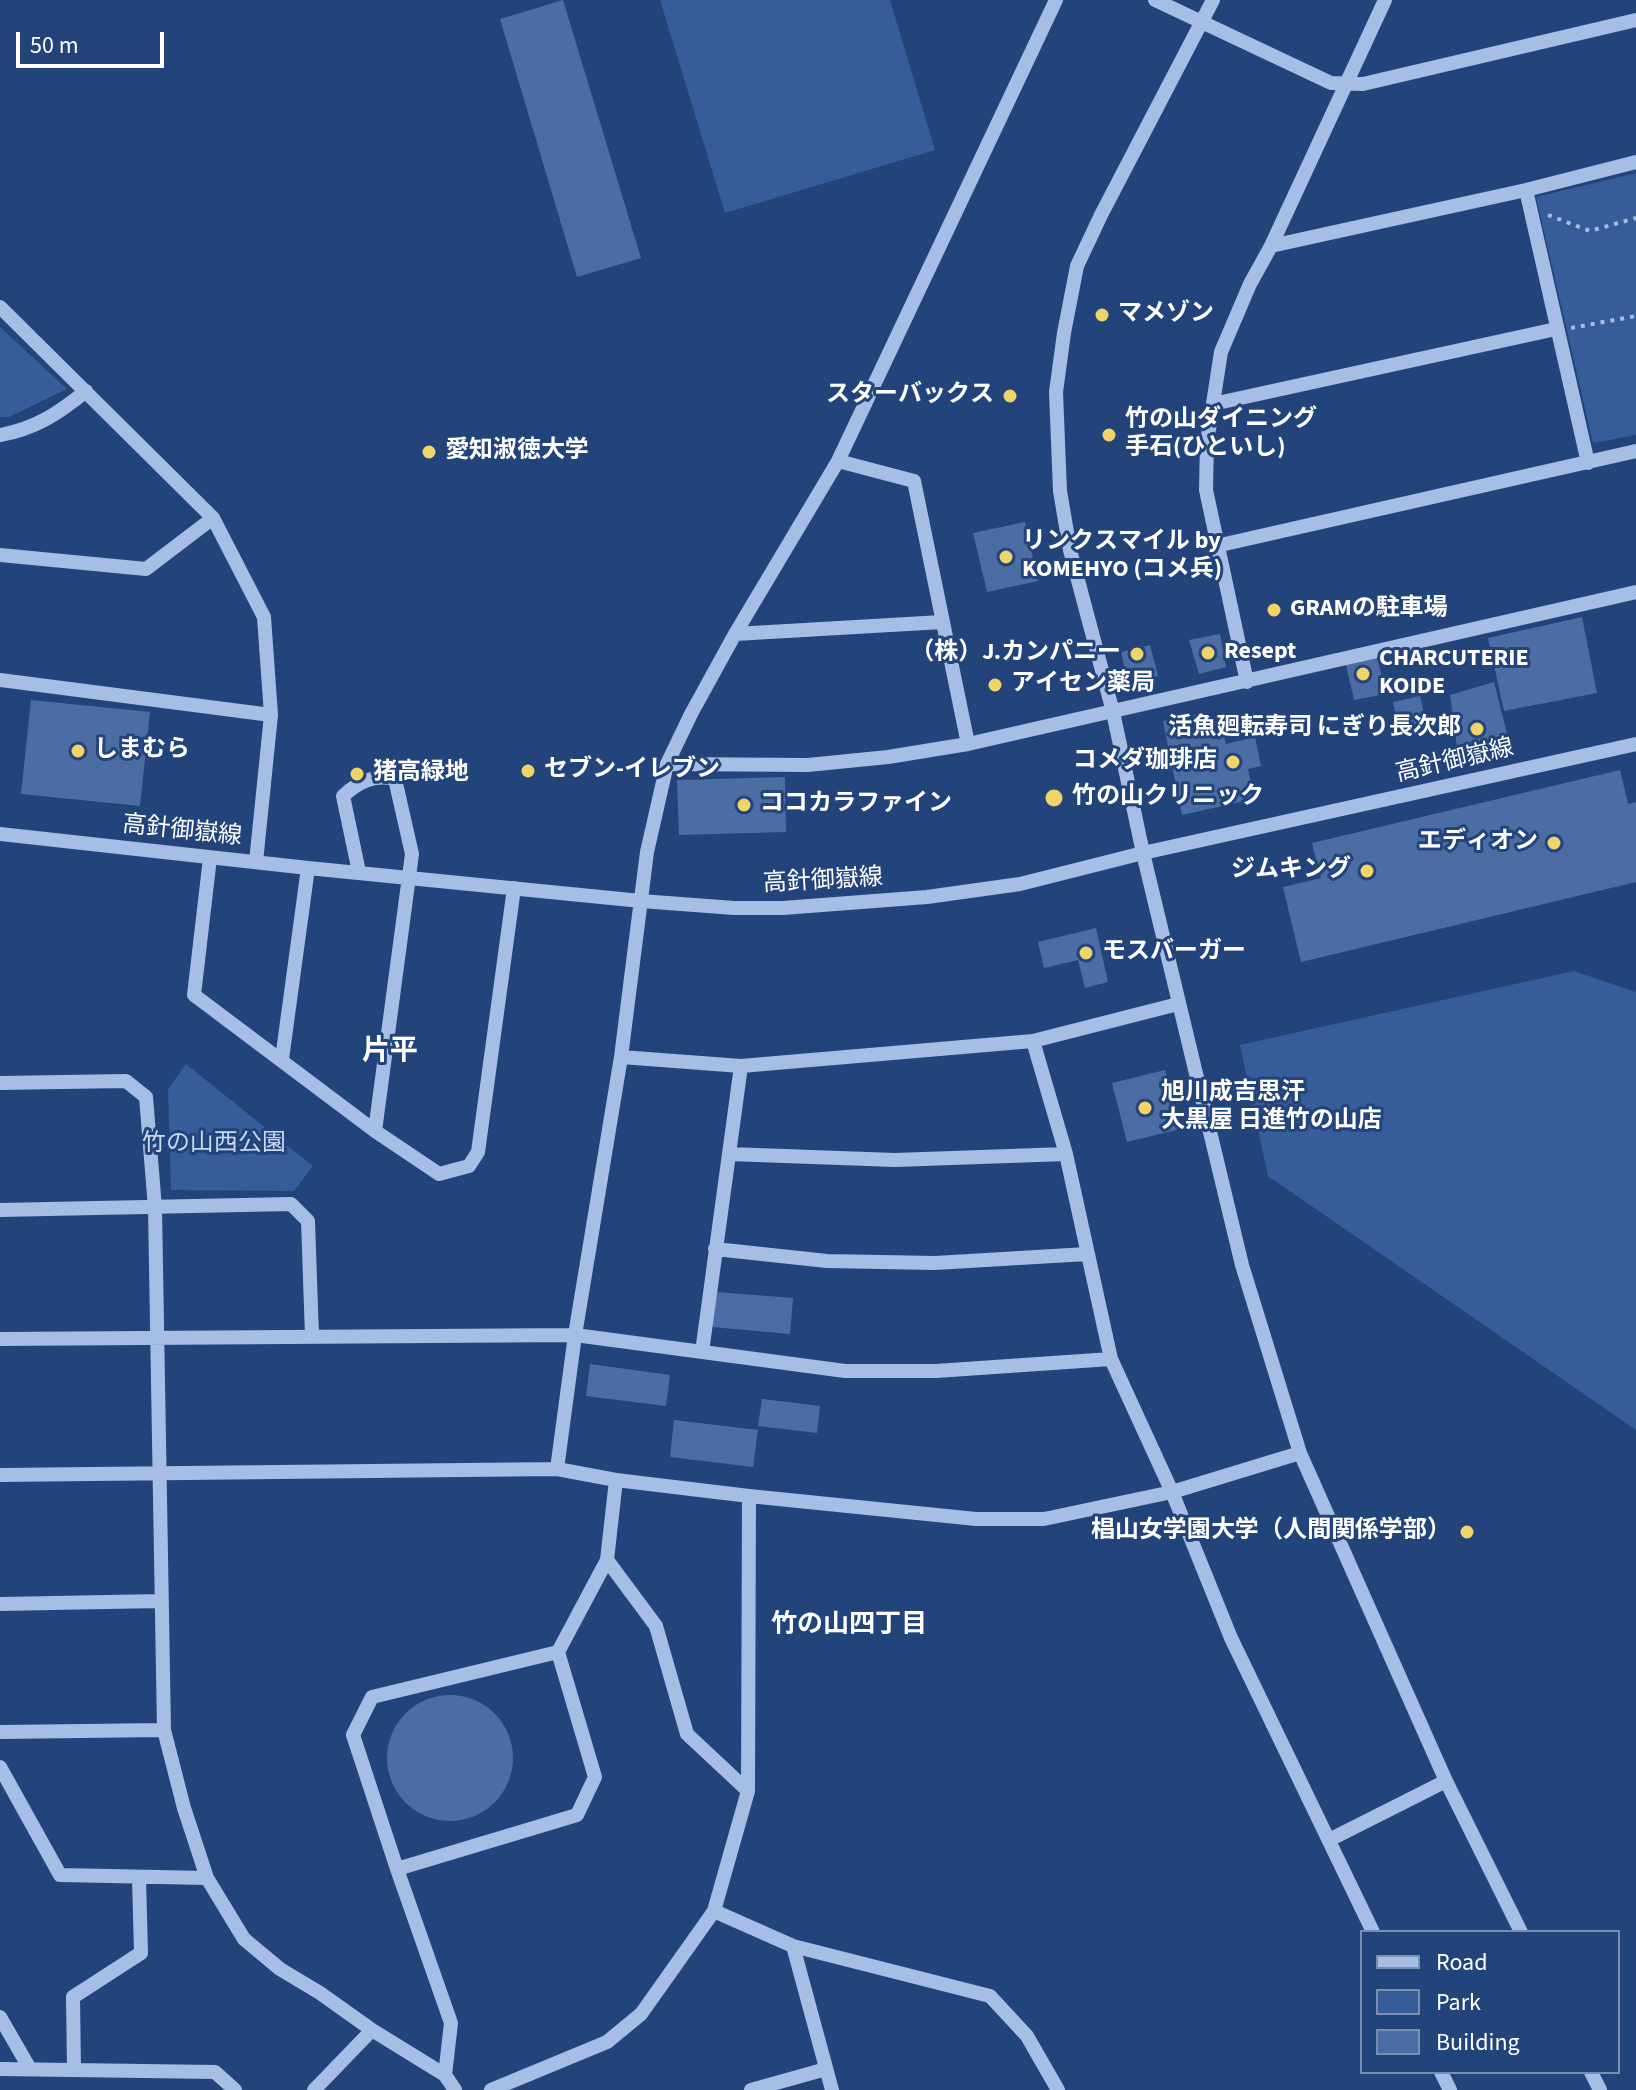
<!DOCTYPE html>
<meta charset="utf-8">
<style>
body{margin:0}
#map{position:relative;width:1636px;height:2090px;overflow:hidden;background:#23437b;font-family:"Source Sans 3",sans-serif}
canvas{display:block}
.legend{position:absolute;left:1360px;top:1930px;width:260px;height:144px;box-sizing:border-box;background:#23437b;border:2px solid #7b8eb0;margin:0;padding:10px 14px;list-style:none;font-size:24px;color:#fff}
.legend li{display:flex;align-items:center;gap:16px;height:40px}
.legend b{width:40px;border:2px solid #7b8eb0}
.scale{position:absolute;left:16px;top:32px;width:148px;height:36px;box-sizing:border-box;border:4px solid #fff;border-top:0;padding-left:10px;font-size:24px;line-height:28px;white-space:nowrap;color:#fff;-webkit-text-stroke:6px #23437b;paint-order:stroke}
</style>
<div id="map">
<canvas width="1636" height="2090"></canvas>
<ul class="legend">
<li><b style="height:10px;background:#a6bee5"></b>Road</li>
<li><b style="height:22px;background:#365c99"></b>Park</li>
<li><b style="height:22px;background:#4b6da4"></b>Building</li>
</ul>
<div class="scale">50 m</div>
</div>
<script>
const context = document.querySelector('canvas').getContext('2d');
context.lineJoin = 'round';
function paint(path, color) {
  context.fillStyle = color;
  context.fill(path, 'evenodd');
}
function stroke(path, color, width, dash) {
  context.strokeStyle = color;
  context.lineWidth = width;
  context.lineCap = dash ? 'butt' : 'round';
  context.setLineDash(dash || []);
  context.stroke(path);
}
function write(font, color, halo, rows, align = 'center') {
  context.font = font + ' "Source Sans 3","Noto Sans JP",sans-serif';
  context.lineWidth = 6;
  context.setLineDash([]);
  context.textBaseline = 'middle';
  context.strokeStyle = halo;
  context.fillStyle = color;
  for (const [text, x, y, turn = 0] of rows) {
    context.save();
    context.translate(x, y);
    context.rotate((+turn || 0) * Math.PI / 180);
    context.textAlign = isNaN(turn) ? turn : align;
    if (halo) context.strokeText(text, 0, 0);
    context.fillText(text, 0, 0);
    context.restore();
  }
}
paint(new Path2D(`
 M660,0H890L935,150L725,213Z
 M1636,173V435L1593,443L1536,197Z
 M0,327L67,389L9,417H0Z
 M1574,971L1636,992V1430L1268,1176L1240,1045Z
 M186,1064L313,1166L294,1191L171,1190L168,1089Z`), '#365c99');
paint(new Path2D(`
 M563,0L641,258L577,277L500,19Z
 M1025,522L1038,581L987,592L973,533Z
 M1582,617L1597,693L1504,711L1488,638Z
 M1220,634L1226,667L1199,674L1189,640Z
 M1150,645L1158,676L1128,684L1121,652Z
 M1376,653L1386,694L1354,700L1345,661Z
 M1494,682L1511,750L1459,762L1450,695Z
 M1420,696L1427,727L1399,733L1393,702Z
 M31,700L150,712L140,806L21,794Z
 M1208,712L1213,739L1224,737L1226,744L1255,737L1261,766L1248,769L1254,799L1182,815L1163,721Z
 M1620,770L1628,804L1636,802V882L1301,962L1283,887L1321,878L1312,843Z
 M785,777L786,832L679,835L677,780Z
 M1096,928L1108,982L1085,988L1078,960L1044,968L1038,942Z
 M1165,1070L1180,1129L1127,1142L1112,1083Z
 M716,1292L793,1298L790,1334L712,1327Z
 M590,1364L670,1375L666,1406L586,1396Z
 M762,1399L820,1406L817,1433L758,1426Z
 M674,1420L758,1430L753,1467L670,1457Z
 M387 1758a63 63 0 1 1 126 0a63 63 0 1 1-126 0Z`), '#4b6da4');
stroke(new Path2D(`
 M1548,215L1590,231L1636,218
 M1571,328L1636,316`), '#a6bee5', 4, [4, 6]);
stroke(new Path2D(`
 M1155,0L1331,83L1363,84L1636,20
 M1213,0L1101,215L1077,266L1064,333L1056,392L1060,491L1070,550L1113,712L1143,853L1242,1265L1300,1453L1446,1781L1521,1932
 M1526,190L1588,463
 M1271,246L1526,190L1636,162
 M0,307L213,518L264,617L271,715L256,862
 M1213,404L1556,329
 M0,435C35,429 59,413 86,391
 M838,461L914,481L968,744
 M1216,546L1636,451
 M0,555L146,569L213,518
 M735,634L942,622
 M0,680L271,715
 M1247,682L1206,490L1207,442L1221,352L1250,284L1271,246L1385,0
 M667,764L808,765L888,757L968,744L1636,592
 M0,834L308,868L641,901L734,908H783L927,897L1020,884L1143,853L1636,744
 M210,858L194,995L375,1131L439,1174L469,1166L478,1152L514,888
 M359,872L343,796C358,782 374,774 395,779L412,854L375,1131
 M1033,1041L1066,1154L1111,1359L1172,1492L1231,1638L1373,1932
 M621,1057L741,1066L1033,1041L1178,1004
 M282,1059L308,868
 M0,1083L126,1081L146,1097L155,1208L164,1730L184,1808L207,1878L244,1939L280,1969L320,1993L372,2030L445,2075L455,2090
 M729,1154L895,1160L1066,1154
 M0,1210L291,1204L308,1221L312,1336
 M715,1249L827,1261L935,1263L1087,1254
 M0,1339L575,1335L845,1371H936L1111,1359
 M702,1352L741,1066
 M557,1469L575,1335L621,1057L647,852L667,764L691,714L735,634L838,461L1056,0
 M0,1475L557,1469L616,1480L749,1496L976,1519H1044L1172,1492L1300,1453
 M616,1480L607,1560L656,1626L687,1734L748,1791
 M0,1604L161,1601
 M0,1732L164,1730
 M0,1767L60,1875L207,1878
 M1329,1840L1446,1781
 M397,1869L577,1815L595,1777L558,1652
 M714,1911L793,1946L990,1996L1027,2036L1058,2090
 M793,1946L832,2090
 M0,2017L30,2069
 M0,2069L215,2072L235,2090
 M74,2070L73,1997L141,1953L139,1878
 M1441,2072L1450,2090
 M1591,2072L1600,2090
 M445,2075L451,2023L397,1869L353,1735L372,1697L558,1652L607,1560
 M314,2090L372,2030
 M491,2090L607,2042L641,2014L714,1911L748,1791L749,1496
 M751,2090L826,2069`), '#a6bee5', 14);
for (const [x, y, r, color] of [
 [1102,315,8,"#f0d369"],
 [1010,396,8,"#f0d369"],
 [1109,435,8,"#f0d369"],
 [429,452,8,"#f0d369"],
 [1006,557,8,"#f0d369"],
 [1274,610,8,"#f0d369"],
 [1208,653,8,"#f0d369"],
 [1137,654,8,"#f0d369"],
 [1363,674,8,"#f0d369"],
 [995,685,8,"#f0d369"],
 [1477,729,8,"#f0d369"],
 [78,751,8,"#f0d369"],
 [1233,762,8,"#f0d369"],
 [528,771,8,"#f0d369"],
 [357,774,8,"#f0d369"],
 [1054,798,10,"#f0d369"],
 [744,805,8,"#f0d369"],
 [1554,843,8,"#f0d369"],
 [1367,871,8,"#f0d369"],
 [1086,953,8,"#f0d369"],
 [1145,1108,8,"#f0d369"],
 [1467,1532,8,"#f0d369"]
]) {
  const dot = new Path2D();
  dot.arc(x, y, r, 0, 2 * Math.PI);
  context.fillStyle = color;
  context.fill(dot);
  stroke(dot, '#23437b', 3);
}
write('bold 24px', '#fff', '#23437b', [
 ["マメゾン",1118,315],
 ["スターバックス",994,396,"right"],
 ["竹の山ダイニング",1125,421],
 ["手石(ひといし)",1125,449],
 ["愛知淑徳大学",445,452],
 ["リンクスマイル by",1022,543],
 ["KOMEHYO (コメ兵)",1022,571],
 ["GRAMの駐車場",1290,610],
 ["Resept",1224,653],
 ["（株）J.カンパニー",1121,654,"right"],
 ["CHARCUTERIE",1379,660],
 ["KOIDE",1379,688],
 ["アイセン薬局",1011,685],
 ["活魚廻転寿司 にぎり長次郎",1461,729,"right"],
 ["しまむら",94,751],
 ["コメダ珈琲店",1217,762,"right"],
 ["セブン-イレブン",544,771],
 ["猪高緑地",373,774],
 ["竹の山クリニック",1072,798],
 ["ココカラファイン",760,805],
 ["エディオン",1538,843,"right"],
 ["ジムキング",1351,871,"right"],
 ["モスバーガー",1102,953],
 ["旭川成吉思汗",1161,1094],
 ["大黒屋 日進竹の山店",1161,1122],
 ["椙山女学園大学（人間関係学部）",1451,1532,"right"]
], 'left');
write('24px', '#fff', '#23437b', [
 ["高針御嶽線",1455,762,-13],
 ["高針御嶽線",182,832,6],
 ["高針御嶽線",823,882,-3]
]);
write('24px', '#c9d9f4', '#23437b', [
 ["竹の山西公園",214,1145]
]);
write('bold 26px', '#fff', '#23437b', [
 ["竹の山四丁目",849,1626]
]);
write('bold 28px', '#fff', '#23437b', [
 ["片平",390,1053]
]);
</script>
